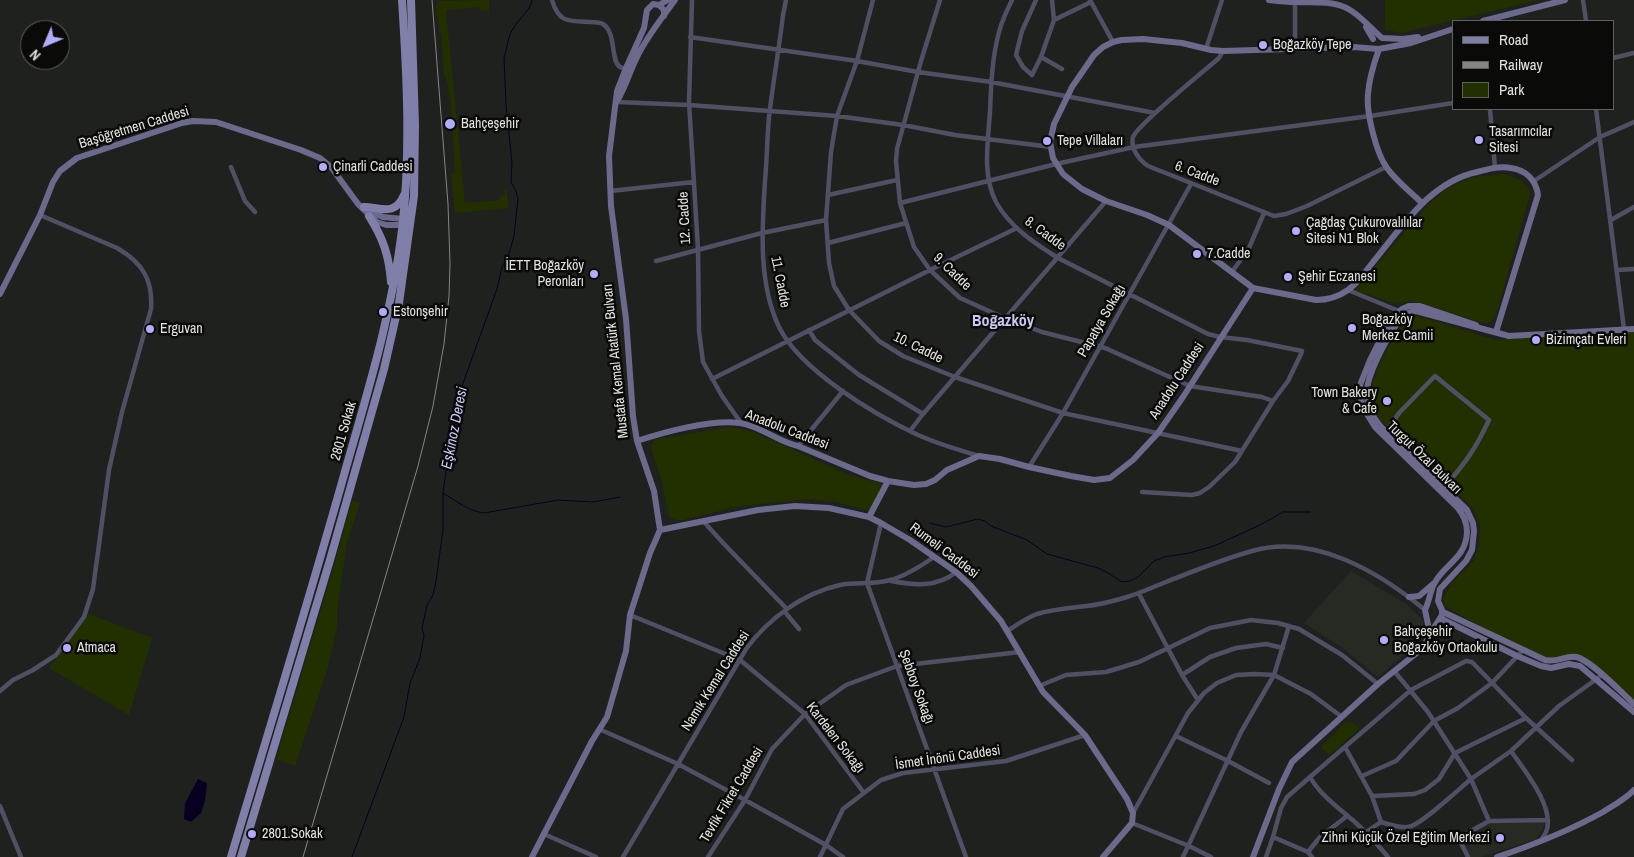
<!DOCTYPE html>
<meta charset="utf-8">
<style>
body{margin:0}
#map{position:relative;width:1634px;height:857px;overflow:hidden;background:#1f211e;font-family:"Archivo Narrow",sans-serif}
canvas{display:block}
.legend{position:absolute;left:1452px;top:20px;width:162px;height:90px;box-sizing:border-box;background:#0a0a09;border:1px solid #60615f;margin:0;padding:6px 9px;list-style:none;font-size:15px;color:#e2e3e1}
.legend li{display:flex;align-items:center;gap:10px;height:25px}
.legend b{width:25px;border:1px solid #60615f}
.north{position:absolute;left:20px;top:20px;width:50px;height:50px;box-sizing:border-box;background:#0a0a09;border:1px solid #60615f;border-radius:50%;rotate:225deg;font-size:14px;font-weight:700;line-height:20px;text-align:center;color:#e2e3e1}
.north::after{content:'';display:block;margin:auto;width:18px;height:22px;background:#b1adfa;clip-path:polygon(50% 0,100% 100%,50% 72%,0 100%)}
</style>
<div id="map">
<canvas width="1634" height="857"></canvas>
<ul class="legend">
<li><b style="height:6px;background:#807faa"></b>Road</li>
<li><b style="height:6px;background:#858684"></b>Railway</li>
<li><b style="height:14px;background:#223000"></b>Park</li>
</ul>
<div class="north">N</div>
</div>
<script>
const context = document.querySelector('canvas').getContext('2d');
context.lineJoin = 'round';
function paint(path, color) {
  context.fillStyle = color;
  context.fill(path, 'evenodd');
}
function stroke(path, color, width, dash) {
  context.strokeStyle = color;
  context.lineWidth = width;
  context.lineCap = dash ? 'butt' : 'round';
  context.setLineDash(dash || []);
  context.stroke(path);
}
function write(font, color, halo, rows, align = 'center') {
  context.font = font + ' "Archivo Narrow",sans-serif';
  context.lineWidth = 5;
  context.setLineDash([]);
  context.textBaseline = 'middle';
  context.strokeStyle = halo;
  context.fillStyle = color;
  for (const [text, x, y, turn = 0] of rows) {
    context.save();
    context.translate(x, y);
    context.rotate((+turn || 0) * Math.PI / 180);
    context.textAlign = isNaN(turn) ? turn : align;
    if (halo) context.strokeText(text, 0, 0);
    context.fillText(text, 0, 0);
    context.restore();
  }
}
paint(new Path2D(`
 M1351,571L1406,604L1423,620V630L1410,650L1378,677L1344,649L1304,623Z
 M1543,820L1544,824L1542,830L1537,839L1481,857H1469L1460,841L1462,836L1489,821Z`), '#272a22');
paint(new Path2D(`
 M489,0V16L488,10L481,11L480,7L446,10L465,203L500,200V196L505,195L504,189H507L508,208L455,213L451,174L455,173L451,103L446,77H444L442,42L436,10L438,1Z
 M1385,0H1540L1400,33L1385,29Z
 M1504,174L1520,180L1531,191L1495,318L1487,323H1482L1421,303L1410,301L1396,304L1355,290L1428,205L1448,188L1473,177Z
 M1411,316H1418L1495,340L1634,329V704L1602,675L1576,657L1552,662L1523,650L1445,606L1443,599L1451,584L1473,562L1479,545L1480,526L1473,508L1389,429C1381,420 1373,411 1371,399C1369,378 1395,330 1411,316Z
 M729,427L742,429L756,433L849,475L883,484L871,509L870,511L832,501L809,499L740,506L683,520C676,520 671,520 668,514L662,481L651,448L652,445L656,439Z
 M352,501L360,503L347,542L337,611V628L327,670L295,766L276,759L327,590Z
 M89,614L152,638L129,715L49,668Z
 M1346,722L1353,723L1359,729L1329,755L1321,747Z`), '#223000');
paint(new Path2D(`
 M198,779L207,783L205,801L201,813L191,822L184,819L185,803Z`), '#070022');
stroke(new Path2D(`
 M443,493C456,501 469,511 484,513L558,500L593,502L620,497
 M929,523L946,527L978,519L985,521L991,526L1027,540L1047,554L1098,568L1108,573L1122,582L1130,581L1138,577L1154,561L1164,557L1189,553L1214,546L1260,525L1283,512H1310
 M352,857L404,717L410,683L420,658L424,635L422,628L427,605L433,595L436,581L443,530V492L452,433L462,399V386L497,289L502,267L509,254L514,236L518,199L516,191L511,182L512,162L506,106L504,58L510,34L516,24L530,7L532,0`), '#070022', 1);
stroke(new Path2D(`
 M552,0C559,24 570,21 591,22C595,22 599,22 603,24C617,33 610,61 620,67C622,68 625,68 628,69
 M692,0L689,102L698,249L699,331L703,362L722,396L741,423
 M786,0L783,15C779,49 773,83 769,117C767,138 767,160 765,181C762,228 758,283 779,327C800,370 875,415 918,435C938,444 959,450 979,456
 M873,0L857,61L837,116L831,152L826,220L829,263L834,286L849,310L879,341L903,356L955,377L1063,413L1242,451
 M940,0L921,61L897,149L896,161L900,203L914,247L930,270L960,298L1000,316L1042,332L1105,348L1190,386L1262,397L1273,401
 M1012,0C1007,10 1002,21 999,32C992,58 991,85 990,112C988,141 982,175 996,202C1010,227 1034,243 1058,258L1208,334L1220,337L1247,340L1302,351L1301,354L1288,381L1273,401L1235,462L1209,487L1200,493L1192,495L1142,492
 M1036,0L1022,31L1016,55L1023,67L1032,75L1041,57L1054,20L1052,0
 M1090,0L1113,42
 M1583,0L1586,21
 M1295,2V48
 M1054,20L1091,2
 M690,37L857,61L918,72L991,82L1155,113
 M1206,49L1222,0
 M1223,51L1219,58C1205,70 1137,125 1133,137C1130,148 1139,160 1148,166L1274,216L1286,214L1307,206L1386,167
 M1041,57L1062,69
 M1613,58L1634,53
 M617,102L689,105L837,116L903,125L955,135L1051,147
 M1596,109L1624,329
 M1490,110L1495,168
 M231,167L245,201L255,212
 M1534,181L1600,137L1634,122
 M610,191L694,182
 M828,195L897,180
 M900,203L1056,164L1134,147L1370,116L1453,103
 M1611,220L1634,207
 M828,243L906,223
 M656,261L762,233L826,220
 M1617,270L1634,269
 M1232,272L1249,248L1264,213
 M1348,290L1399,311
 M809,330L815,340L859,375L923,414
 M712,379L930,270L1017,228
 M910,431L923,414L1106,201
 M1386,432L1399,413L1435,376L1489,420C1476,448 1465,464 1444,487
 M798,446L843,391
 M1029,467L1063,413L1191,184
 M704,522L724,544L786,608L785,612L799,629
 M881,523L867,583L966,857
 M891,581C913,585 937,588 956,572
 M1139,594L1182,675L1198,700
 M630,615L740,660L805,714L864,793
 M1007,631C1017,625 1026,618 1037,614C1053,609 1070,608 1086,606C1100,605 1113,601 1127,597C1140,593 1153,587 1166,582C1194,571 1223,559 1252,551C1314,533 1379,572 1425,610
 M1395,672L1428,712L1471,779L1511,751L1559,706L1602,675
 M1182,675L1210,657L1236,648L1266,644L1283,648
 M1039,686L1066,675L1106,672L1139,662L1210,628L1251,620L1278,623L1299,629L1342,655L1378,684
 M0,691L13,680L33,670L56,655L84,617L93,589L109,470L122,412L151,309C153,280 143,263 117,248L40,215
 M599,729L678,764L745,800L826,845L843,857
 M1176,736L1228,761L1269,783
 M1345,747L1372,796L1381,822L1366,832
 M1511,751C1524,770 1556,808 1546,832C1545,835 1542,838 1540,842
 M1362,776L1396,761L1434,721L1458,708L1492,683L1523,650
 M1372,796L1414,794L1425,790L1439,779L1455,753L1526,718
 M0,806L21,857
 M1133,813L1188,713L1204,693L1217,683L1236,675L1255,674L1274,675L1311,694L1342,717
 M1381,822C1390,825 1399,828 1408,827C1420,826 1459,789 1471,779L1489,821
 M1132,823L1189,846L1211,857
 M544,834L596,857
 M1273,837L1281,808L1287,797L1310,777
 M623,857L746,649C768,619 803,593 840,585C856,582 874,585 890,580C906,576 921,566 934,557
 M708,857L745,800L772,749L805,714L846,685L897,666L1020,652
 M820,857L843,809L881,780L903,773L1006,761L1085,735
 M1183,857L1241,732L1274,675L1289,626
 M1266,857L1273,837L1308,852
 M1312,857L1308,852L1320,837L1347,816
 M1388,857C1378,845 1368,834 1356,823C1340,809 1320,795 1310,777L1411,690L1466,661L1472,662L1526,718L1572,760
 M1468,857L1460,841L1462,836L1489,821L1548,820`), '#505065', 4.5);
stroke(new Path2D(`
 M1269,0C1278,1 1287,2 1296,2C1314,3 1334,0 1350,10C1362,17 1371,29 1382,38L1403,39L1418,37
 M659,5L668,0
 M1483,21L1565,0
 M1366,27L1373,39
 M1453,29L1411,43L1379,49L1353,47L1223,51L1211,50L1182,43L1143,39L1122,40L1113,42L1103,47L1094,55L1072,87L1054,124L1050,142L1053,158L1063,174L1082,189L1106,201L1147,215L1169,225L1253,288L1316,300C1327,300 1338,297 1348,290C1358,283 1366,271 1373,262C1402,227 1430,182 1477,172C1488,169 1499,166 1511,168C1526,170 1536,180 1538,195L1496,332
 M1379,49C1374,63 1369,78 1368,94C1366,112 1376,153 1387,168C1396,181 1411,192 1422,203
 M617,101C626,87 630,70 638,55C648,35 662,18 675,0
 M366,209L383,217L403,219
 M0,294L40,215L53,182L60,171L77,158L182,123L193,121L216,122L301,150L320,158L331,167L358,204L377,222L386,225H403
 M637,441C664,432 712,419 740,423C761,426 778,442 798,446L870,476L888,481L914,485L926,484L935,480L947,470L979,456L1000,459L1029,467L1071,476L1094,480L1110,478L1133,460L1158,433L1183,397L1253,288
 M869,517L888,481
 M660,530L758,510L795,506L829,508L869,517L881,523L910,540L956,572L971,586L1001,621L1043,692L1085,735L1127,799L1133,813L1132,823L1103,857
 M1409,597L1419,596L1433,584
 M1443,612L1545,660C1557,663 1566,655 1576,657C1591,660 1622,693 1634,704
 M1440,618L1517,656L1541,666L1551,668L1569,664L1580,666L1634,712
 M1430,634L1425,610C1429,602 1430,592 1434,584C1444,564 1466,559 1467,532C1467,522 1464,515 1457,507L1375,427L1362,406L1360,385L1370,360L1381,338L1395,315L1402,309L1409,306H1420L1476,325
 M532,857L592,741L607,717L626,651L630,615L650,553L660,530L654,491L637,441L633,416L626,319L611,206L609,156L617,91L626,68L644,28L647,10L653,4L659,5L664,10V16
 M1253,857L1279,789L1292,762L1378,684L1423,648L1430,634L1442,615V610L1438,601L1440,589L1466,561L1472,550L1474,531L1473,523L1467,510L1381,427C1372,417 1367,405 1367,391C1367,375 1392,325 1405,315C1408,312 1412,312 1416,311L1509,336L1634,329
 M1497,857C1533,845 1569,831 1603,812C1614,805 1625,799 1634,790`), '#6c6a8c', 6);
stroke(new Path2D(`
 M364,207C380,207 395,217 404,195
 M369,216C383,238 389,255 391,282
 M231,857C269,730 308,603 344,475C367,394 392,314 402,230C411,154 407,76 402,0
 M241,857L330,560L384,369L399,303L414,196L415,125L411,0`), '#807faa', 8);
stroke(new Path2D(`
 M303,857L418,466L433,406L444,344L449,296L450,264L448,204L432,0`), '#858684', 1);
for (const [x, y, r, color] of [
 [1263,45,5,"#b1adfa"],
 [450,124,6,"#b1adfa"],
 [1479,140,5,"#b1adfa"],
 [1047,141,5,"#b1adfa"],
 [323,167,5,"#b1adfa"],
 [1296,231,5,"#b1adfa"],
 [1197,254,5,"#b1adfa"],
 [594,274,5,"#b1adfa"],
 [1288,277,5,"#b1adfa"],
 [383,312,5,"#b1adfa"],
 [1352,328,5,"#b1adfa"],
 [150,329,5,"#b1adfa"],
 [1536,340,5,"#b1adfa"],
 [1387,401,5,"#b1adfa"],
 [1384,640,5,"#b1adfa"],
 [67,648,5,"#b1adfa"],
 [252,834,5,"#b1adfa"],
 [1500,838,5,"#b1adfa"]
]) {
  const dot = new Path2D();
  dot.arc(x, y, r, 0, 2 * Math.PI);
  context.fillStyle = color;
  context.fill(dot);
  stroke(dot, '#0a0a09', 2);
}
write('14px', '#e2e3e1', '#0a0a09', [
 ["Boğazköy Tepe",1273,45],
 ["Bahçeşehir",461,124],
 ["Tasarımcılar",1489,132],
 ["Sitesi",1489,148],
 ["Tepe Villaları",1057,141],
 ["Çinarli Caddesi",333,167],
 ["Çağdaş Çukurovalılılar",1306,223],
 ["Sitesi N1 Blok",1306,239],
 ["7.Cadde",1207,254],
 ["İETT Boğazköy",584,266,"right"],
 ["Peronları",584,282,"right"],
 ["Şehir Eczanesi",1298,277],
 ["Estonşehir",393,312],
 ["Boğazköy",1362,320],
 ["Merkez Camii",1362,336],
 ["Erguvan",160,329],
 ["Bizimçatı Evleri",1546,340],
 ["Town Bakery",1377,393,"right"],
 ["& Cafe",1377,409,"right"],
 ["Bahçeşehir",1394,632],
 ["Boğazköy Ortaokulu",1394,648],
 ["Atmaca",77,648],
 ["2801.Sokak",262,834],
 ["Zihni Küçük Özel Eğitim Merkezi",1490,838,"right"]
], 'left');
write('14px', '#e2e3e1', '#0a0a09', [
 ["Başöğretmen Caddesi",134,128,-17],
 ["6. Cadde",1197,174,21],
 ["12. Cadde",685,218,-93],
 ["8. Cadde",1045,234,36],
 ["9. Cadde",952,272,44],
 ["11. Cadde",780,282,79],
 ["Papatya Sokağı",1102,321,-60],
 ["10. Cadde",918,348,26],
 ["Mustafa Kemal Atatürk Bulvarı",616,361,-96],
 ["Anadolu Caddesi",1177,381,-57],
 ["Anadolu Caddesi",787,430,21],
 ["2801 Sokak",344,431,-74],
 ["Turgut Özal Bulvarı",1424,458,44],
 ["Rumeli Caddesi",944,551,37],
 ["Namık Kemal Caddesi",716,681,-58],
 ["Şebboy Sokağı",916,687,70],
 ["Kardelen Sokağı",835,738,52],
 ["İsmet İnönü Caddesi",948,758,-8],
 ["Tevfik Fikret Caddesi",732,795,-59]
]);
write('italic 15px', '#cac8f6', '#0a0a09', [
 ["Eşkinoz Deresi",455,428,-79]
]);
write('bold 16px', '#c9c8f3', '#0a0a09', [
 ["Boğazköy",1003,322]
]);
</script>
